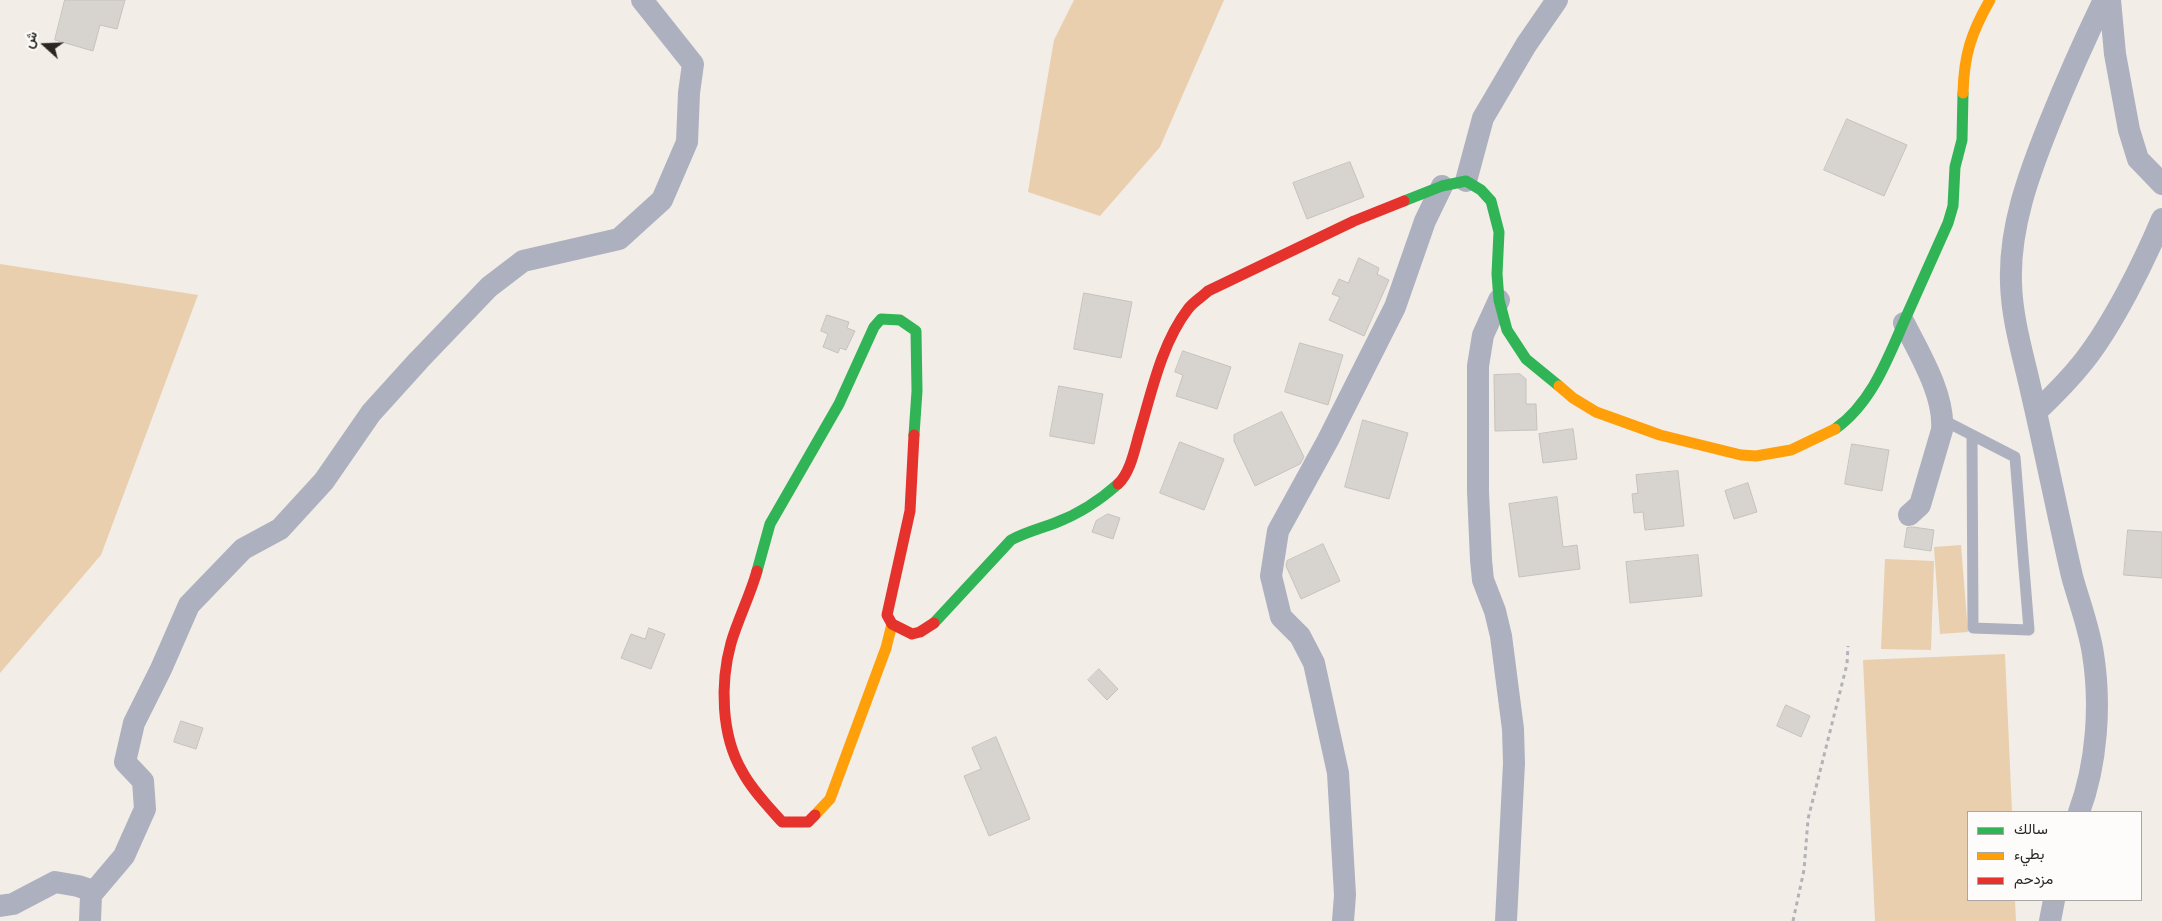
<!DOCTYPE html>
<meta charset="utf-8">
<style>
body{margin:0}
#map{position:relative;width:2162px;height:921px;overflow:hidden;background:#f2ede7;font-family:"Fira Sans Condensed",Vazirmatn,sans-serif}
canvas{display:block}
.legend{position:absolute;left:1967px;top:811px;width:175px;height:90px;box-sizing:border-box;background:#fefcfa;border:1px solid #a9a7a4;margin:0;padding:6px 9px;list-style:none;font-size:15px;color:#2a2723}
.legend li{display:flex;align-items:center;gap:10px;height:25px}
.legend b{width:25px;border:1px solid #a9a7a4}
.north{position:absolute;left:20px;top:20px;width:50px;height:50px;-webkit-text-stroke:4px #fefcfa;paint-order:stroke;rotate:290deg;font-size:14px;font-weight:700;line-height:20px;text-align:center;color:#2a2723}
.north::after{content:'';display:block;margin:auto;width:18px;height:22px;background:#2a2723;clip-path:polygon(50% 0,100% 100%,50% 72%,0 100%)}
</style>
<div id="map">
<canvas width="2162" height="921"></canvas>
<ul class="legend">
<li><b style="height:6px;background:#30b455"></b>سالك</li>
<li><b style="height:6px;background:#ff9f0a"></b>بطيء</li>
<li><b style="height:6px;background:#e5322d"></b>مزدحم</li>
</ul>
<div class="north">ش</div>
</div>
<script>
const context = document.querySelector('canvas').getContext('2d');
context.lineJoin = 'round';
function paint(path, color) {
  context.fillStyle = color;
  context.fill(path, 'evenodd');
}
function stroke(path, color, width, dash) {
  context.strokeStyle = color;
  context.lineWidth = width;
  context.lineCap = dash ? 'butt' : 'round';
  context.setLineDash(dash || []);
  context.stroke(path);
}
paint(new Path2D(`
 M1074,0H1224L1160,147L1100,216L1028,192L1054,40Z
 M0,264L198,295L101,555L0,673Z
 M1961,545L1968,632L1940,634L1934,547Z
 M1885,559L1934,561L1931,650L1881,649Z
 M2005,654L2012,812H1968V900H2015L2016,921H1875L1863,660Z`), '#e9cfae');
const building = new Path2D(`
 M65,0H125L117,29L100,25L93,51L55,40Z
 M1847,119L1907,145L1884,196L1824,170Z
 M1350,162L1364,197L1307,219L1293,183Z
 M1359,258L1379,268L1377,274L1389,280L1364,336L1329,320L1340,297L1332,294L1339,279L1348,283Z
 M1084,293L1132,302L1121,358L1074,349Z
 M827,315L849,322L847,328L855,331L846,350L840,348L838,353L823,347L828,334L821,331Z
 M1300,343L1343,355L1328,405L1285,392Z
 M1183,351L1231,367L1217,409L1176,396L1183,375L1175,372Z
 M1520,374L1526,379V404H1536L1537,430L1495,431L1494,375Z
 M1059,386L1103,394L1094,444L1050,436Z
 M1282,412L1304,457L1300,464L1255,486L1234,441V435Z
 M1363,420L1408,433L1389,499L1345,487Z
 M1573,429L1577,459L1543,463L1539,434Z
 M1180,442L1224,459L1204,510L1160,493Z
 M1852,444L1889,450L1882,491L1845,484Z
 M1678,471L1684,526L1645,530L1643,512L1634,513L1632,494L1638,493L1636,475Z
 M1748,483L1757,512L1734,519L1725,491Z
 M1557,497L1563,547L1577,545L1580,569L1519,577L1509,504Z
 M1108,514L1120,518L1113,539L1092,532L1096,521Z
 M1913,527L1934,530L1931,551L1904,547L1907,528Z
 M2128,530L2162,532V578L2124,575Z
 M1323,544L1340,581L1301,599L1286,566L1287,561Z
 M1698,555L1702,596L1630,603L1626,562Z
 M649,628L665,634L651,669L621,658L631,634L645,639Z
 M1099,669L1118,689L1107,700L1088,680Z
 M1786,705L1810,716L1801,737L1777,726Z
 M181,721L203,728L196,749L174,742Z
 M996,737L1030,819L989,836L964,776L981,769L972,748Z`);
paint(building, '#d7d4cf');
stroke(building, '#c5c2be', 1);
stroke(new Path2D(`
 M1793,921L1804,870L1808,819L1847,664L1848,646`), '#b2b2b8', 3, [4, 4]);
stroke(new Path2D(`
 M1943,420L2015,457L2029,630L1973,628L1972,435`), '#acb0bf', 11);
stroke(new Path2D(`
 M2110,0L2115,54L2129,130L2138,159L2162,184
 M1466,181L1483,118L1526,45L1557,0
 M1499,300L1483,335L1478,366V491L1481,560L1483,580L1495,611L1501,636L1513,729L1514,763L1506,921
 M1904,323C1919,353 1945,395 1942,430L1920,505L1909,515
 M2036,412C2053,396 2069,380 2084,361C2113,324 2143,264 2162,219
 M2079,812C2097,764 2101,704 2093,654C2089,627 2079,602 2072,576C2058,516 2046,455 2032,395C2024,358 2012,321 2011,283C2009,227 2029,174 2049,124C2066,82 2084,41 2104,0
 M91,895L124,856L145,809L143,781L125,762L134,723L161,669L189,605L243,549L280,529L324,481L371,413L419,360L489,287L523,261L619,239L662,200L687,142L689,93L693,64L642,0
 M0,906L13,904L55,882L78,886L87,889L91,895L90,921
 M1343,921L1345,895L1338,773L1314,663L1300,636L1281,617L1271,576L1278,531L1328,440L1395,307L1425,221L1442,186
 M2050,921L2054,900`), '#acb0bf', 22);
stroke(new Path2D(`
 M1404,201L1442,186L1466,181L1481,190L1491,201L1499,232L1497,274L1499,300L1507,330L1526,359L1559,386
 M1835,429C1872,403 1888,358 1906,317C1920,286 1934,254 1948,223L1953,206L1955,167L1962,140L1963,93
 M757,571L770,524L839,404L874,327L881,319L900,320L916,331L917,391L914,435
 M934,623L1011,540C1026,532 1039,529 1055,523C1079,514 1099,501 1118,484`), '#30b455', 11);
stroke(new Path2D(`
 M1963,93C1964,55 1971,33 1990,0
 M1559,386L1573,398L1596,412L1660,435L1741,455L1756,456L1791,450L1835,429
 M815,815L830,799L886,648L892,624`), '#ff9f0a', 11);
stroke(new Path2D(`
 M914,435L910,511L887,615L892,624L912,634L920,632L934,623
 M1118,484C1131,472 1135,447 1140,431C1152,390 1162,343 1188,309C1193,302 1202,297 1208,291L1354,221L1404,201
 M757,571C750,596 738,619 731,643C720,683 721,735 742,771C752,790 768,806 782,822H808L815,815`), '#e5322d', 11);
</script>
